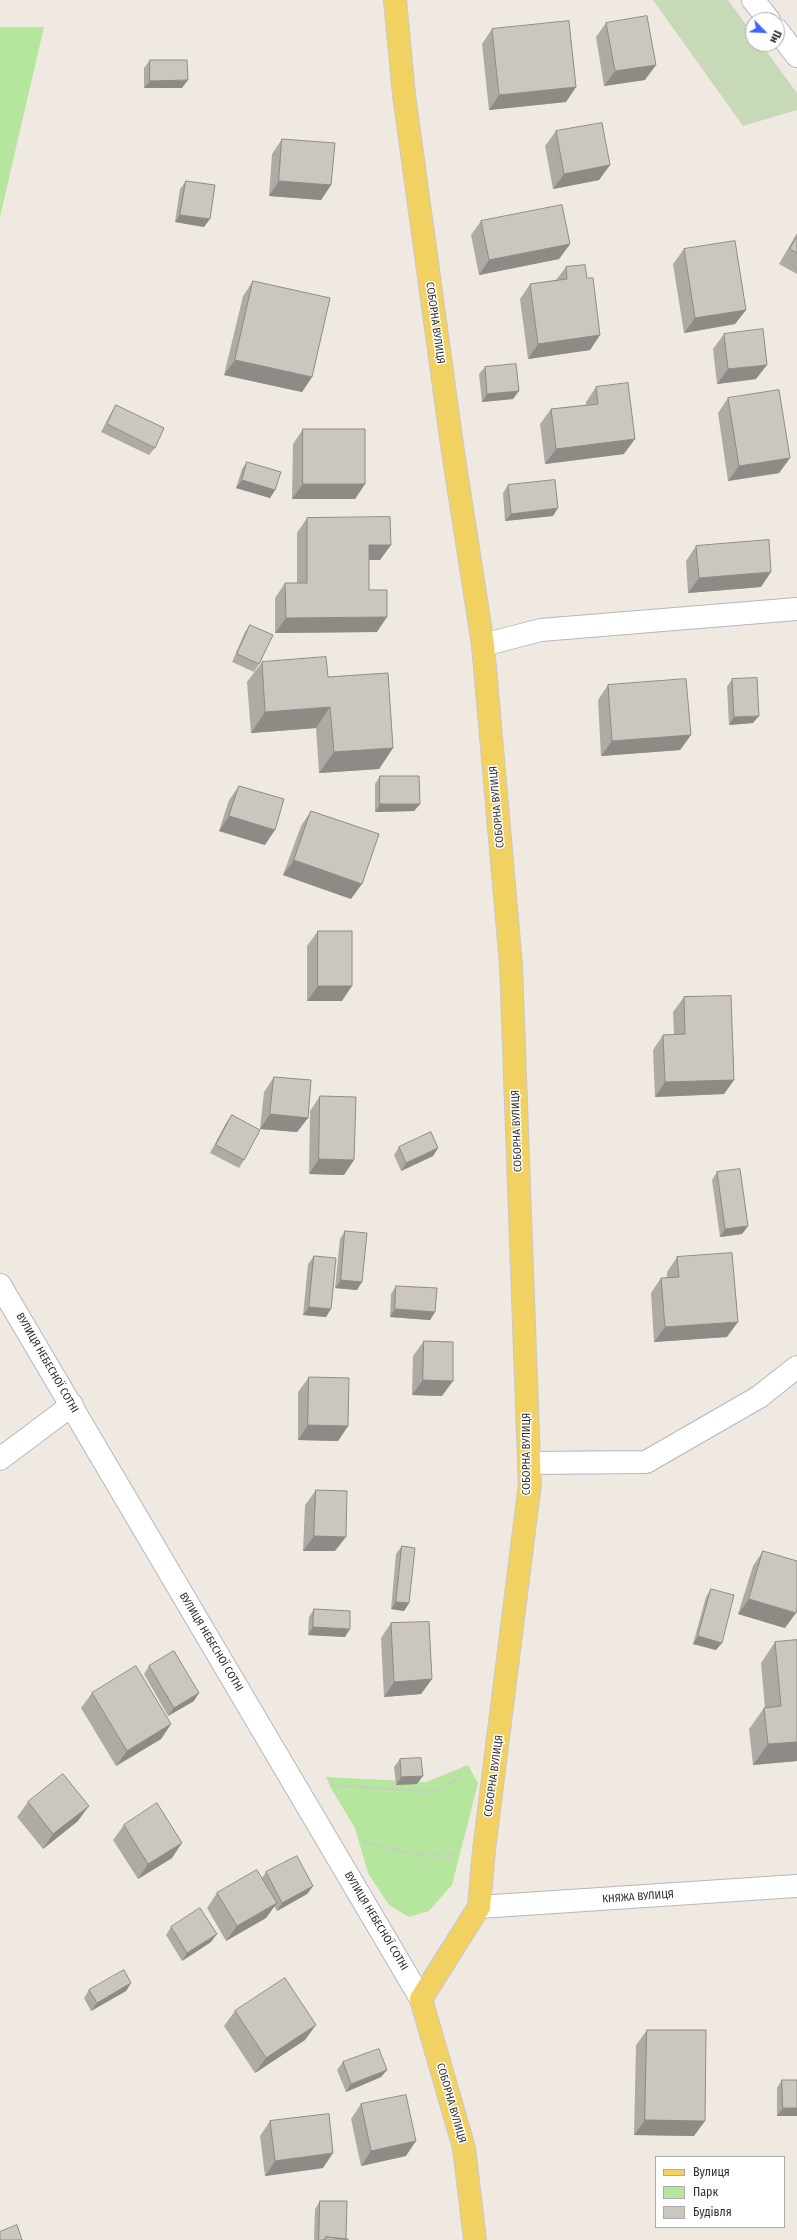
<!DOCTYPE html>
<meta charset="utf-8">
<style>
body{margin:0}
#map{position:relative;width:797px;height:2240px;overflow:hidden;background:#efe9e1;font-family:"Fira Sans Condensed",sans-serif}
canvas{display:block}
.legend{position:absolute;left:655px;top:2156px;width:130px;height:72px;box-sizing:border-box;background:#fff;border:1px solid #ababab;margin:0;padding:5px 7px;list-style:none;font-size:12px;color:#2e2e2e}
.legend li{display:flex;align-items:center;gap:8px;height:20px}
.legend b{width:20px;border:1px solid #ababab}
.north{position:absolute;left:745px;top:12px;width:40px;height:40px;box-sizing:border-box;background:#fff;border:1px solid #ababab;border-radius:50%;rotate:114deg;font-size:11px;font-weight:700;line-height:16px;text-align:center;color:#2e2e2e}
.north::after{content:'';display:block;margin:auto;width:14px;height:18px;background:#4264fb;clip-path:polygon(50% 0,100% 100%,50% 72%,0 100%)}
</style>
<div id="map">
<canvas width="797" height="2240"></canvas>
<ul class="legend">
<li><b style="height:5px;background:#f2d163"></b>Вулиця</li>
<li><b style="height:11px;background:#b6e59e"></b>Парк</li>
<li><b style="height:11px;background:#cbc7bf"></b>Будівля</li>
</ul>
<div class="north">Пн</div>
</div>
<script>
const context = document.querySelector('canvas').getContext('2d');
context.lineJoin = 'round';
function paint(path, color) {
  context.fillStyle = color;
  context.fill(path, 'evenodd');
}
function stroke(path, color, width, dash) {
  context.strokeStyle = color;
  context.lineWidth = width;
  context.lineCap = dash ? 'butt' : 'round';
  context.setLineDash(dash || []);
  context.stroke(path);
}
function write(font, color, halo, rows, align = 'center') {
  context.font = font + ' "Fira Sans Condensed",sans-serif';
  context.lineWidth = 3;
  context.setLineDash([]);
  context.textBaseline = 'middle';
  context.strokeStyle = halo;
  context.fillStyle = color;
  for (const [text, x, y, turn = 0] of rows) {
    context.save();
    context.translate(x, y);
    context.rotate((+turn || 0) * Math.PI / 180);
    context.textAlign = isNaN(turn) ? turn : align;
    if (halo) context.strokeText(text, 0, 0);
    context.fillText(text, 0, 0);
    context.restore();
  }
}
paint(new Path2D(`
 M0,27H44L0,217Z
 M468,1765L478,1783L452,1885L429,1911L409,1917L389,1905L368,1873L355,1828L332,1790L326,1777L426,1782Z`), '#b6e59e');
paint(new Path2D(`
 M653,0H728L753,34V44H761L797,93V110L743,126Z`), '#c8d9b8');
const minor = new Path2D(`
 M753,0L769,20
 M777,30L797,56
 M483,645L541,630L797,609
 M0,1285L421,1999
 M0,1459L72,1405
 M529,1463L646,1462L759,1397L797,1367
 M479,1907L797,1886`);
const major = new Path2D(`
 M395,0L404,95L453,452L483,645L511,965L529,1463L530,1483L484,1850L479,1907L421,1999L464,2148L475,2240`);
stroke(minor, '#b4b7c1', 24);
stroke(major, '#c9c9c9', 24);
stroke(new Path2D(`
 M330,1785L434,1792L462,1776
 M363,1842C392,1850 424,1859 454,1855`), '#c9c9c9', 2.5, [3, 2]);
stroke(minor, '#fff', 22);
stroke(major, '#f2d163', 22);
paint(new Path2D(`
 M606,23L645,80L604,86L596,37Z
 M492,29L576,87L566,102L489,110L482,44Z
 M150,60L182,88H144V68Z
 M556,131L610,165L599,180L553,189L545,146Z
 M282,139L331,185L321,200L269,196L272,154Z
 M186,181L204,227L175,222L180,189Z
 M481,221L570,244L559,259L479,275L471,235Z
 M797,233V274L779,264Z
 M684,249L746,310L735,324L684,333L673,264Z
 M566,267L587,278L600,335L590,350L528,359L520,299L530,284L556,280Z
 M253,281L312,377L302,392L224,375L243,296Z
 M724,334L756,379L717,384L713,349Z
 M485,367L513,399L482,402L479,374Z
 M596,387L624,454L545,464L540,424L551,409L586,405V402Z
 M728,398L790,458L779,473L728,481L718,413Z
 M116,405L155,448L149,455L101,432L111,413Z
 M303,429L365,484L355,499H292L293,444Z
 M247,462L275,490L270,498L236,488L242,469Z
 M508,485L553,516L505,521L503,493Z
 M307,518L380,560H369V590L377,632L275,633V598L285,583H297V533Z
 M696,546L761,587L688,593L686,561Z
 M250,625L259,664L254,672L232,662L245,632Z
 M262,662L328,677L393,748L379,769L319,773L316,728L251,733L247,682Z
 M732,679L753,723L729,725L727,687Z
 M608,685L691,735L680,750L601,756L598,700Z
 M380,776L420,804L414,811L375,812V784Z
 M239,786L265,845L219,831L229,800Z
 M311,811L351,899L283,875L301,826Z
 M318,931L342,1001H307V946Z
 M684,997L734,1080L724,1094L655,1097L653,1050L663,1035L674,1034L673,1012Z
 M274,1077L308,1118L297,1132L260,1129L264,1092Z
 M320,1096L344,1175L309,1174L310,1111Z
 M232,1115L244,1160L239,1168L210,1153L226,1123Z
 M399,1147L438,1148L433,1156L401,1171L394,1155Z
 M717,1172L748,1226L742,1234L720,1237L712,1180Z
 M345,1231L357,1290L335,1288L340,1239Z
 M314,1256L326,1317L303,1315L308,1264Z
 M677,1257L727,1337L654,1342L651,1293L661,1278H667V1272Z
 M396,1286L435,1312L430,1320L390,1317L391,1294Z
 M424,1341L442,1396L412,1395L413,1356Z
 M309,1377L348,1426L338,1441L298,1440V1392Z
 M316,1490L335,1551H303L305,1505Z
 M402,1546L409,1603L404,1611L391,1609L396,1554Z
 M763,1551L785,1628L738,1614L753,1566Z
 M711,1589L716,1650L693,1644L706,1597Z
 M314,1609L345,1637L308,1635L309,1617Z
 M391,1623L432,1679L421,1694L384,1697L381,1638Z
 M797,1640V1761L753,1765L749,1729L764,1708H765L761,1663L775,1642Z
 M149,1666L194,1701L168,1716L144,1674Z
 M92,1693L171,1724L161,1739L116,1766L81,1708Z
 M400,1759L417,1784L396,1785L394,1767Z
 M28,1802L78,1821L43,1849L17,1817Z
 M124,1825L172,1858L138,1879L113,1840Z
 M266,1872L313,1886L307,1894L277,1911L274,1906L266,1918L226,1941L207,1908L217,1893L262,1878Z
 M171,1927L211,1942L182,1961L166,1935Z
 M131,1983L126,1991L91,2011L84,1998L89,1990Z
 M235,2011L305,2040L255,2073L224,2026Z
 M647,2030L694,2136L634,2135L636,2045Z
 M343,2062L387,2070L381,2077L346,2092L337,2070Z
 M782,2080L797,2116H777V2088Z
 M361,2104L406,2156L361,2166L351,2119Z
 M270,2121L323,2168L265,2176L260,2136Z
 M320,2201L346,2239L348,2240H314L315,2209Z`), '#afaba4');
paint(new Path2D(`
 M656,65L645,80L604,86L615,71Z
 M188,80L182,88H144L150,81Z
 M576,87L566,102L489,110L499,95Z
 M610,165L599,180L553,189L564,174Z
 M279,181L331,185L321,200L269,196Z
 M180,215L210,219L204,227L175,222Z
 M570,244L559,259L479,275L489,260Z
 M746,310L735,324L684,333L695,318Z
 M600,335L590,350L528,359L538,344Z
 M235,360L312,377L302,392L224,375Z
 M767,365L756,379L717,384L728,369Z
 M519,391L513,399L482,402L487,394Z
 M635,439L624,454L545,464L556,449Z
 M790,458L779,473L728,481L739,466Z
 M242,480L275,490L270,498L236,488Z
 M303,484H365L355,499H292Z
 M558,508L553,516L505,521L511,514Z
 M369,545H391L380,560H358Z
 M771,572L761,587L688,593L699,578Z
 M387,617L377,632L275,633L286,618Z
 M330,707L316,728L251,733L265,712Z
 M759,716L753,723L729,725L734,717Z
 M691,735L680,750L601,756L612,741Z
 M393,748L379,769L319,773L334,752Z
 M380,804H420L414,811L375,812Z
 M229,816L275,830L265,845L219,831Z
 M294,860L362,884L351,899L283,875Z
 M318,986H352L342,1001H307Z
 M734,1080L724,1094L655,1097L665,1082Z
 M270,1114L308,1118L297,1132L260,1129Z
 M438,1148L433,1156L401,1171L406,1163Z
 M319,1159L354,1160L344,1175L309,1174Z
 M748,1226L742,1234L720,1237L725,1229Z
 M341,1280L362,1282L357,1290L335,1288Z
 M309,1307L331,1309L326,1317L303,1315Z
 M395,1309L435,1312L430,1320L390,1317Z
 M738,1322L727,1337L654,1342L665,1327Z
 M423,1380L453,1381L442,1396L412,1395Z
 M308,1425L348,1426L338,1441L298,1440Z
 M314,1536L346,1537L335,1551H303Z
 M749,1599L796,1613L785,1628L738,1614Z
 M396,1602L409,1603L404,1611L391,1609Z
 M313,1627L350,1629L345,1637L308,1635Z
 M698,1636L722,1643L716,1650L693,1644Z
 M432,1679L421,1694L384,1697L394,1682Z
 M199,1693L194,1701L168,1716L174,1708Z
 M171,1724L161,1739L116,1766L127,1751Z
 M797,1742V1761L753,1765L768,1744Z
 M423,1776L417,1784L396,1785L401,1777Z
 M89,1806L78,1821L43,1849L53,1834Z
 M182,1843L172,1858L138,1879L148,1864Z
 M313,1886L307,1894L277,1911L282,1903Z
 M277,1903L266,1918L226,1941L237,1926Z
 M217,1934L211,1942L182,1961L187,1953Z
 M131,1983L126,1991L91,2011L97,2003Z
 M316,2025L305,2040L255,2073L266,2058Z
 M387,2070L381,2077L346,2092L351,2084Z
 M783,2108H797V2116H777Z
 M645,2120L705,2121L694,2136L634,2135Z
 M416,2141L406,2156L361,2166L371,2151Z
 M333,2153L323,2168L265,2176L275,2161Z`), '#8e8b86');
const building = new Path2D(`
 M647,16L656,65L615,71L606,23Z
 M569,21L576,87L499,95L492,29Z
 M150,60H187L188,80L150,81Z
 M602,123L610,165L564,174L556,131Z
 M282,139L335,143L331,185L279,181Z
 M186,181L215,185L210,219L180,215Z
 M562,205L570,244L489,260L481,221Z
 M797,237V253L790,249Z
 M735,241L746,310L695,318L684,249Z
 M585,265L587,278H593L600,335L538,344L530,284L567,279L566,267Z
 M253,281L330,298L312,377L235,360Z
 M763,329L767,365L728,369L724,334Z
 M516,364L519,391L487,394L485,367Z
 M628,383L635,439L556,449L551,409L598,404L596,387Z
 M779,390L790,458L739,466L728,398Z
 M116,405L164,428L155,448L107,424Z
 M303,429H365V484H303Z
 M247,462L281,472L275,490L242,480Z
 M555,480L558,508L511,514L508,485Z
 M390,517L391,545H369V590H387V617L286,618L285,583H307V518Z
 M769,540L771,572L699,578L696,546Z
 M250,625L273,635L259,664L237,654Z
 M326,657L328,677L388,673L393,748L334,752L330,707L265,712L262,662Z
 M757,678L759,716L734,717L732,679Z
 M686,679L691,735L612,741L608,685Z
 M380,776H419L420,804H380Z
 M239,786L284,799L275,830L229,816Z
 M311,811L379,834L362,884L294,860Z
 M318,931H352V986H318Z
 M731,996L734,1080L665,1082L663,1035L685,1034L684,997Z
 M274,1077L311,1080L308,1118L270,1114Z
 M320,1096L356,1097L354,1160L319,1159Z
 M232,1115L260,1130L244,1160L216,1145Z
 M431,1132L438,1148L406,1163L399,1147Z
 M740,1169L748,1226L725,1229L717,1172Z
 M345,1231L367,1233L362,1282L341,1280Z
 M732,1253L738,1322L665,1327L661,1278L679,1277L677,1257Z
 M314,1256L336,1258L331,1309L309,1307Z
 M396,1286L437,1288L435,1312L395,1309Z
 M424,1341L453,1342V1381L423,1380Z
 M309,1377L349,1378L348,1426L308,1425Z
 M316,1490L347,1491L346,1537L314,1536Z
 M402,1546L415,1548L409,1603L396,1602Z
 M763,1551L797,1561V1609L796,1613L749,1599Z
 M711,1589L734,1595L722,1643L698,1636Z
 M314,1609L350,1611V1629L313,1627Z
 M429,1622L432,1679L394,1682L391,1623Z
 M797,1640V1742L768,1744L764,1708L781,1706L775,1642Z
 M174,1651L199,1693L174,1708L149,1666Z
 M136,1666L171,1724L127,1751L92,1693Z
 M421,1758L423,1776L401,1777L400,1759Z
 M63,1774L89,1806L53,1834L28,1802Z
 M157,1803L182,1843L148,1864L124,1825Z
 M297,1856L313,1886L282,1903L266,1872Z
 M257,1870L277,1903L237,1926L217,1893Z
 M200,1908L217,1934L187,1953L171,1927Z
 M124,1970L131,1983L97,2003L89,1990Z
 M285,1978L316,2025L266,2058L235,2011Z
 M647,2030H706L705,2121L645,2120Z
 M379,2049L387,2070L351,2084L343,2062Z
 M782,2080H797V2108H783Z
 M406,2095L416,2141L371,2151L361,2104Z
 M329,2114L333,2153L275,2161L270,2121Z
 M320,2201H347L346,2239L326,2237L324,2240H319Z
 M17,2225L22,2240H0V2232Z
 M326,2237L348,2239V2240H325Z`);
paint(building, '#cbc7bf');
stroke(building, '#8e8b86', 1);
write('11px', '#2e2e2e', '#fff', [
 ["СОБОРНА ВУЛИЦЯ",435,323,82],
 ["СОБОРНА ВУЛИЦЯ",497,807,-95],
 ["СОБОРНА ВУЛИЦЯ",517,1131,-92],
 ["ВУЛИЦЯ НЕБЕСНОЇ СОТНІ",47,1363,60],
 ["СОБОРНА ВУЛИЦЯ",527,1454,-90],
 ["ВУЛИЦЯ НЕБЕСНОЇ СОТНІ",211,1642,59],
 ["СОБОРНА ВУЛИЦЯ",494,1776,-82],
 ["КНЯЖА ВУЛИЦЯ",638,1897,-4],
 ["ВУЛИЦЯ НЕБЕСНОЇ СОТНІ",376,1921,59],
 ["СОБОРНА ВУЛИЦЯ",451,2103,74]
]);
</script>
